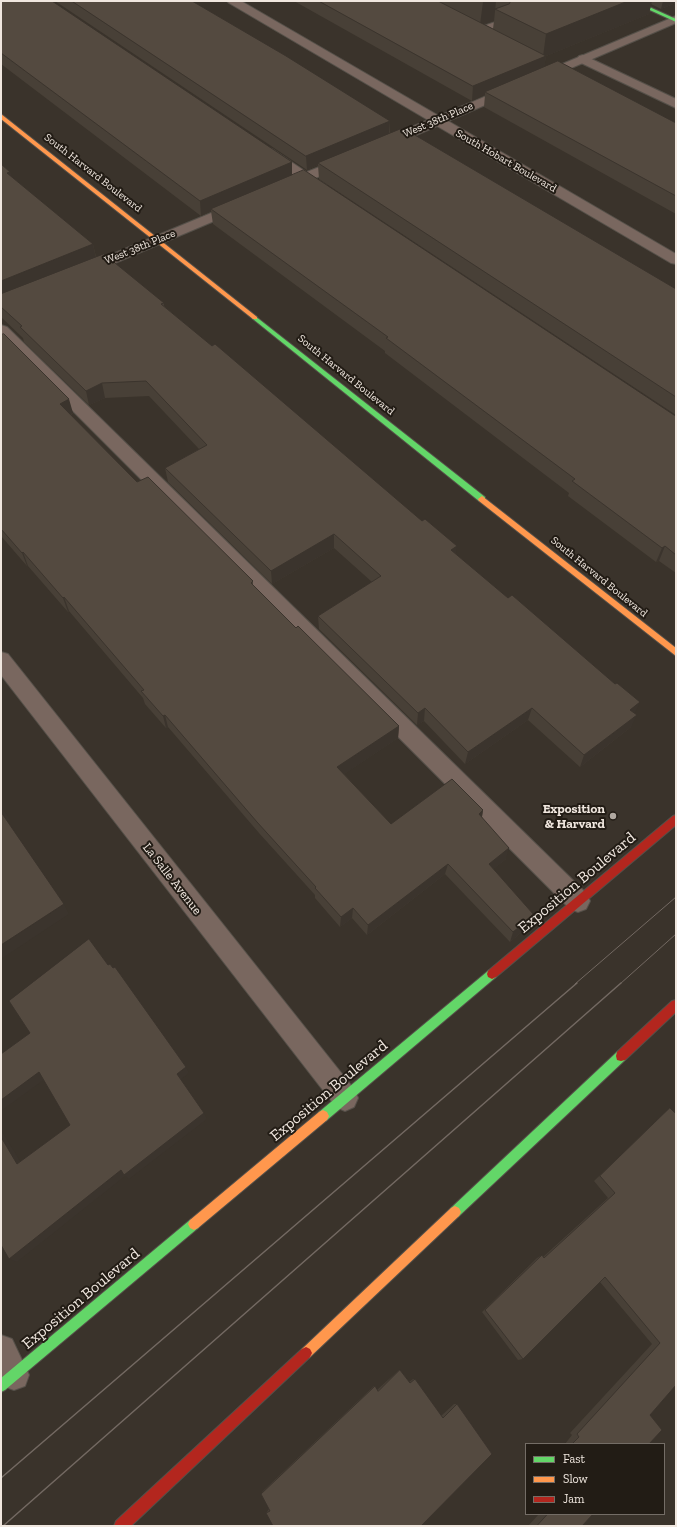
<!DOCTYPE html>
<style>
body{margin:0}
#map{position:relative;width:677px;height:1527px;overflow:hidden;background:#3a332b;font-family:"Zilla Slab",serif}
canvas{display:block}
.frame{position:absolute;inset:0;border:2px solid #f0e7df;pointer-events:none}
.legend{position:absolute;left:525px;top:1443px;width:140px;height:72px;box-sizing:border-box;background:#221c15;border:1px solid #746d66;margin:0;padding:5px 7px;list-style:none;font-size:12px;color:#f0e7df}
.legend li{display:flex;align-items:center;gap:8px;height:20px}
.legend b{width:20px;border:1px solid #746d66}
</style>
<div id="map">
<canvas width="677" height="1527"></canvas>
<div class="frame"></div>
<ul class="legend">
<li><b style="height:5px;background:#63d668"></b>Fast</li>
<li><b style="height:5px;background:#ff974d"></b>Slow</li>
<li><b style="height:5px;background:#b3261e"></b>Jam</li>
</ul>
</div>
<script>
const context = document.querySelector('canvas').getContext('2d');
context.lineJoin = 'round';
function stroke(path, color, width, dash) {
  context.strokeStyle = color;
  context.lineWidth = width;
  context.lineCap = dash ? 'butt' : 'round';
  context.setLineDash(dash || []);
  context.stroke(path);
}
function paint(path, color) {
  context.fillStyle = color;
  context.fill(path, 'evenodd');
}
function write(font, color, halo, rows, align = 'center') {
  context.font = font + ' "Zilla Slab",serif';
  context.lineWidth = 4;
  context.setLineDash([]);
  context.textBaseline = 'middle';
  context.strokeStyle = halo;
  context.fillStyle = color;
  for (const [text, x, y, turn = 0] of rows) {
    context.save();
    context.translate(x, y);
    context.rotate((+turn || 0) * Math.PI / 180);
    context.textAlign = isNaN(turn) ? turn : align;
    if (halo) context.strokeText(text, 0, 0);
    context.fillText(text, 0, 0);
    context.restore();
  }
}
const lane = new Path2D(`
 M462,1H477L509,18L511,20L506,26L479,35L475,33L473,31L475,29L498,21L464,3Z
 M583,55L676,99V108L579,62L577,59L579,56Z
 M267,148L272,149L327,186L329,189L327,192L322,193L317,192L262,155L260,152L262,149Z
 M1,325L7,327L586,893L590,901L586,909L578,912L570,909L1,339Z
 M1,1335L12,1339L29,1375L25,1386L14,1390L3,1386L1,1382Z`);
const street = new Path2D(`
 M227,1H241L439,116L676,16V23L448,121L676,254V264L671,263L437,126L389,147H379L377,144L379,141L428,120L229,3Z
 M347,156L352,157L354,160L352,163L289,189L284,190L279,189L277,186L279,183Z
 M240,201L245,202L247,205L245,208L89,274L84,276L79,274L76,271L79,268Z
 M1,652L8,654L354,1089L358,1098L354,1107L345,1111L336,1107L1,675Z`);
const fast = new Path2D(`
 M630,1H636L676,19V22Z
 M255,316L485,497V501H479L253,319L252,318Z
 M492,969L496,971L497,974L496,977L327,1120L323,1122L319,1120L317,1116L319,1112L488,971Z
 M621,1051L625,1052L626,1056L625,1060L459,1216L455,1218L451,1216L449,1212L451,1208L617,1052Z
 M194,1218L198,1220L200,1224L198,1228L5,1390L1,1392V1378L190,1220Z`);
const slow = new Path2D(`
 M1,114L257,317V319H253L1,119Z
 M482,496L676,648V656L479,501L478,499Z
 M323,1110L327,1112L329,1116L327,1120L198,1228L194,1230L190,1228L188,1224L190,1220L319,1112Z
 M455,1206L459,1208L461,1212L459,1216L310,1357L306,1359L302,1357L300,1353L302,1349L451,1208Z`);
const jam = new Path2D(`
 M676,815V825L496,977L492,979L488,977L487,974L488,971L673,816Z
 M676,1000V1012L625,1060L621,1061L617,1060L616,1056L617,1052L672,1001Z
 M306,1347L310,1349L312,1353L310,1357L131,1526H114L116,1521L302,1349Z`);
stroke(lane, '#555049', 2);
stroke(street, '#555049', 2);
stroke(fast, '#555049', 2);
stroke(slow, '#555049', 2);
stroke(jam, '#555049', 2);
paint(lane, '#79675f');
paint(street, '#79675f');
paint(fast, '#63d668');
paint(slow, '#ff974d');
paint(jam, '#b3261e');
stroke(new Path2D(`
 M575,984L676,897
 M620,984L676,934`), '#736962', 1);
stroke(new Path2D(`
 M1,1478L577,983
 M3,1526L621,983`), '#736962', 1.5);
paint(new Path2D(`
 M1,1L292,162V175L674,415L676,416V573L659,561L656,562L568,496L569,493L385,353V351L213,224L211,211L201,216L1,64Z
 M55,1H192L390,121V133L676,289V415L319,179L318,165L307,170Z
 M294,1H676V3L661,9L651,4L649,14L546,56L544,67L676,123V214L484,107L485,95L472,101ZM494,21L493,29L484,24Z
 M1,164L10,172L11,177L93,244L96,257L164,303V306L455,554L635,713L631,727L580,767L528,720L465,764L424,721L417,725L319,629L318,616L372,582L334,548L272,584L168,482L165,468L199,449L149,396L105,398L89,405L24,342L23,338L1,317Z
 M1,335L73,413L71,415L137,482L253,581V585L296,628L399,726L398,738L344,774L391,824L483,810L482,817L506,859L493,869L530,925L510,942L445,874L367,935L352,918L340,927L315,898V895L259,833L168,727L166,728L145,704L143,698L69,611L68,612L28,566H27L1,536Z
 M670,1108L676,1385L650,1415L649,1444H565L572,1435L570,1433L652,1344L600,1282L523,1359L518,1360L482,1312L537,1258L542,1255L543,1257L608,1198L594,1181L663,1114Z
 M399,1370H400L409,1382L413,1379H415L441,1416L454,1404H457L492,1454L266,1513L269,1509L261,1494L263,1491L374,1386H375L377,1390Z
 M539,1514H593L582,1526H528Z`), '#484037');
paint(new Path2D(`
 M485,1H496L494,21L480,25L483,2Z
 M628,1H652L649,14L546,56L544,70L485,92V95L472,101L473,86L543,57L546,34Z
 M663,1H676V3L661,9Z
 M390,121L389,135L318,163V165L307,170L306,156Z
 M292,162V177L211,209V211L201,216L200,201Z
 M10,172L14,187L7,173Z
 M93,244L96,259L1,297V281Z
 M102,383L105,398L89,405L86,391Z
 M69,399L73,413L64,418L60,404Z
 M334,534V548L272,584L271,571Z
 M457,546L455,560L451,550Z
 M665,546L659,561L656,562L662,548Z
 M23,552L28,566H27L22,553Z
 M64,597L69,611L68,612L63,598Z
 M640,702L634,715L630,710Z
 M425,708L424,721L417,725L418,713Z
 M532,708L528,720L465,764L468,752Z
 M165,715L168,727L166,728L163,716Z
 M637,715L631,727L580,767L584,755Z
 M399,726L398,738L337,779V767Z
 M3,809L10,820L7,822L1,813V811Z
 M483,810L481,822L479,814Z
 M509,848L506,859L486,875L489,864Z
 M448,864L445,874L367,935L368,925Z
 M64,904L69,914L1,959V945Z
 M353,908L352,918L340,927L341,917Z
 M534,915L530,925L510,942L513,932Z
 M186,1067L189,1073L180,1080L177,1074Z
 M39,1072L45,1079L1,1111V1100Z
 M204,1113L207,1119L129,1179L125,1176L17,1262L9,1259L121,1170Z
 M1,1130L25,1169L17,1164L1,1137Z`), '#3b342d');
const building = new Path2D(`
 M1,1H52L292,162L200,201L1,53Z
 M72,1H192L286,56L390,121L306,156Z
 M319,1H438L546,56L473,86Z
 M511,1H628L546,34L495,9L509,4Z
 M558,61L676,123V196L485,92Z
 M403,128L676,289V397L318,163Z
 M1,164L10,172L7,173L93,244L1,281Z
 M304,170L674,415L676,416V555L665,546L662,548L572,481L575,479L386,338L388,337L211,209Z
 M104,254L164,303L161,304L212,346L215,344L422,521L425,519L457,546L451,550L508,598L512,595L615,684L617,683L640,702L630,710L637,715L584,755L532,708L468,752L425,708L418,713L318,616L381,576L334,534L271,571L165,468L207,445L146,381L102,383L86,391L20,327L22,326L1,307V294Z
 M4,334L69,399L60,404L137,482L148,477L253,581L251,583L296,628L298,626L399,726L337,767L391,824L452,779L483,810L479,814L509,848L489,864L534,915L513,932L448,864L368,925L353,908L341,917L315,888L316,887L257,822L165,715L163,716L141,691L144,690L64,597L63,598L23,552L22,553L1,529V335Z
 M1,812L64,904L1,945Z
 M89,939L108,965L110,964L113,968L115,967L186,1067L177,1074L204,1113L124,1175L121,1170L9,1259L1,1245V1137L17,1164L70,1125L39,1072L1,1100V1054L30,1033L9,1001Z
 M670,1108L676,1114V1385L650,1415L662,1430L649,1444H572L579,1437L577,1434L660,1343L605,1277L523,1359L485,1310L542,1255L544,1258L615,1193L600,1176Z
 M400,1370L410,1383L415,1379L443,1418L457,1404L492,1454L421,1526H273L266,1513L270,1511L261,1494L375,1386L378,1391Z
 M548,1514H593L582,1526H537Z`);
paint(building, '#544a40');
stroke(building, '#3b342d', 1);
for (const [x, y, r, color] of [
 [613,816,4,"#b0a8a0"]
]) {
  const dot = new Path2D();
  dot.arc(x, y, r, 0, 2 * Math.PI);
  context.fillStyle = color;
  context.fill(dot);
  stroke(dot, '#221c15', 1.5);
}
write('11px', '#f0e7df', '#221c15', [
 ["West 38th Place",438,120,-23],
 ["South Hobart Boulevard",506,161,30],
 ["South Harvard Boulevard",93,173,38],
 ["West 38th Place",140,247,-22],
 ["South Harvard Boulevard",346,375,39],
 ["South Harvard Boulevard",599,577,39]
]);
write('bold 13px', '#f0e7df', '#221c15', [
 ["Exposition",605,809],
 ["& Harvard",605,824]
], 'right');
write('13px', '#f0e7df', '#221c15', [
 ["La Salle Avenue",172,879,52]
]);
write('16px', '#f0e7df', '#221c15', [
 ["Exposition Boulevard",577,883,-40],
 ["Exposition Boulevard",329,1091,-40],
 ["Exposition Boulevard",81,1299,-40]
]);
</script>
